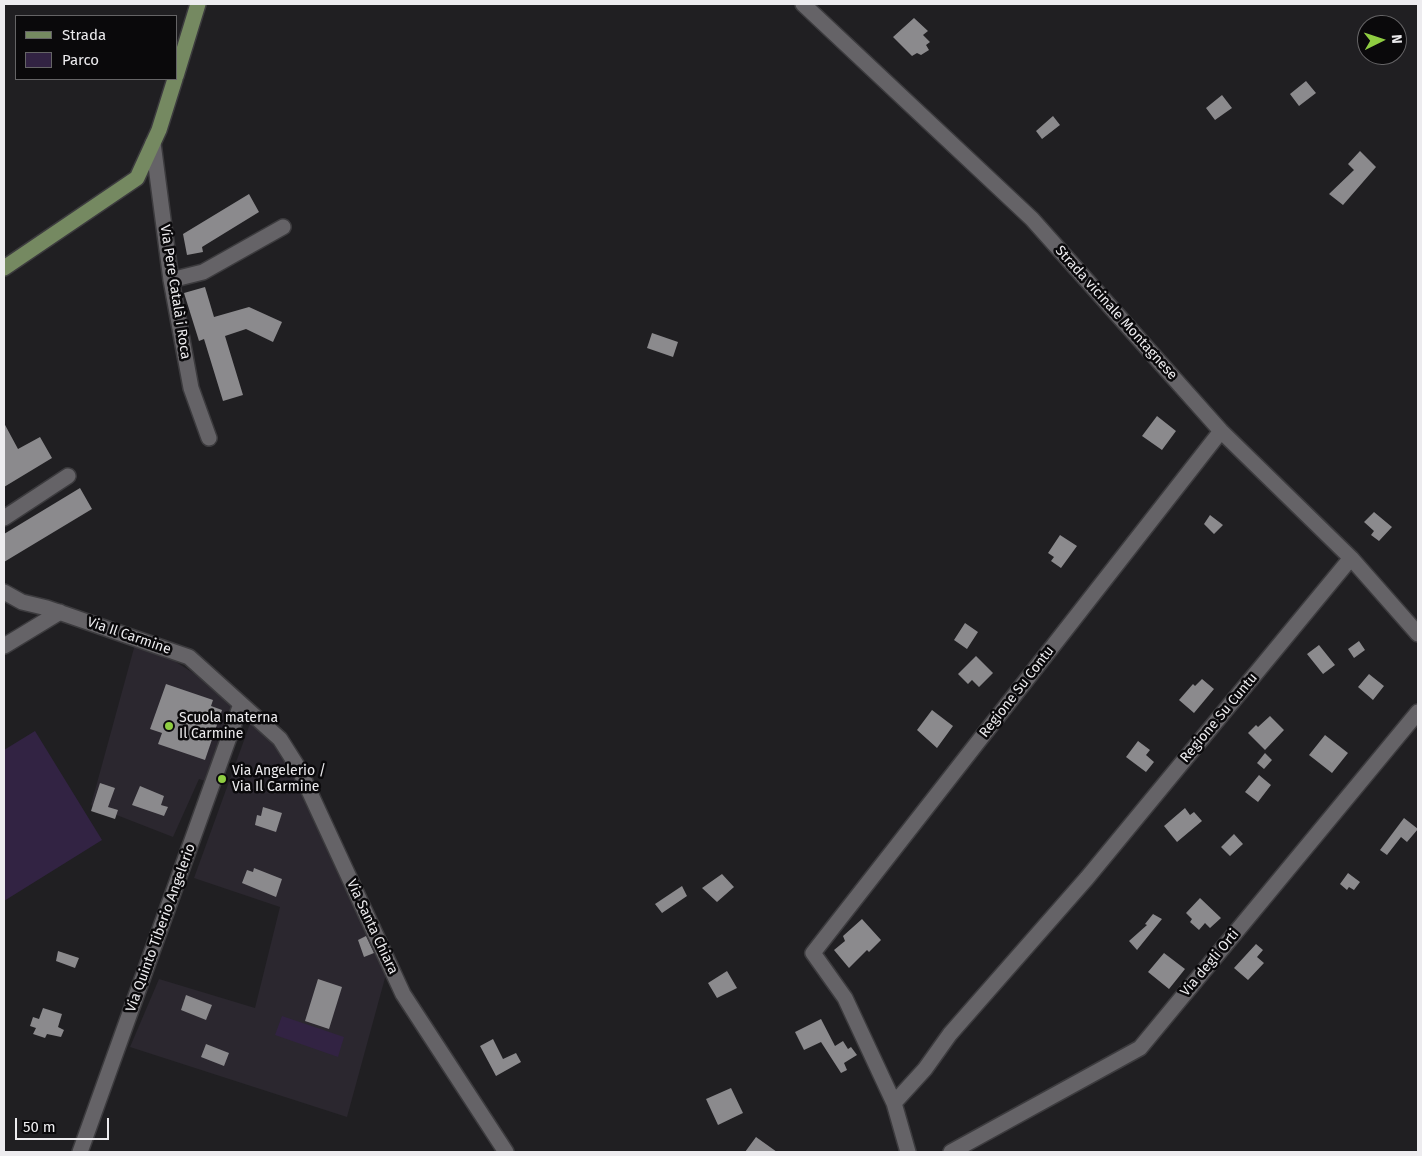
<!DOCTYPE html>
<meta charset="utf-8">
<style>
body{margin:0}
#map{position:relative;width:1422px;height:1156px;overflow:hidden;background:#201f22;font-family:"Fira Sans",sans-serif}
canvas{display:block}
.frame{position:absolute;inset:0;border:5px solid #edecef;pointer-events:none}
.legend{position:absolute;left:15px;top:15px;width:162px;height:65px;box-sizing:border-box;background:#0a090b;border:1px solid #656466;margin:0;padding:6px 9px;list-style:none;font-size:15px;color:#edecef}
.legend li{display:flex;align-items:center;gap:10px;height:25px}
.legend b{width:25px;border:1px solid #656466}
.north{position:absolute;left:1357px;top:15px;width:50px;height:50px;box-sizing:border-box;background:#0a090b;border:1px solid #656466;border-radius:50%;rotate:86deg;font-size:14px;font-weight:700;line-height:20px;text-align:center;color:#edecef}
.north::after{content:'';display:block;margin:auto;width:18px;height:22px;background:#8fcd42;clip-path:polygon(50% 0,100% 100%,50% 72%,0 100%)}
.scale{position:absolute;left:15px;top:1118px;width:94px;height:22px;box-sizing:border-box;border:2px solid #edecef;border-top:0;padding-left:6px;font-size:15px;line-height:18px;white-space:nowrap;color:#edecef;-webkit-text-stroke:4px #0a090b;paint-order:stroke}
</style>
<div id="map">
<canvas width="1422" height="1156"></canvas>
<div class="frame"></div>
<ul class="legend">
<li><b style="height:6px;background:#758961"></b>Strada</li>
<li><b style="height:14px;background:#322343"></b>Parco</li>
</ul>
<div class="north">N</div>
<div class="scale">50 m</div>
</div>
<script>
const context = document.querySelector('canvas').getContext('2d');
context.lineJoin = 'round';
function paint(path, color) {
  context.fillStyle = color;
  context.fill(path, 'evenodd');
}
function stroke(path, color, width, dash) {
  context.strokeStyle = color;
  context.lineWidth = width;
  context.lineCap = dash ? 'butt' : 'round';
  context.setLineDash(dash || []);
  context.stroke(path);
}
function write(font, color, halo, rows, align = 'center') {
  context.font = font + ' "Fira Sans",sans-serif';
  context.lineWidth = 5;
  context.setLineDash([]);
  context.textBaseline = 'middle';
  context.strokeStyle = halo;
  context.fillStyle = color;
  for (const [text, x, y, turn = 0] of rows) {
    context.save();
    context.translate(x, y);
    context.rotate((+turn || 0) * Math.PI / 180);
    context.textAlign = isNaN(turn) ? turn : align;
    if (halo) context.strokeText(text, 0, 0);
    context.fillText(text, 0, 0);
    context.restore();
  }
}
paint(new Path2D(`
 M137,637L212,685L232,705L205,781L199,779L173,837L91,805Z
 M251,721L283,749L388,967L347,1117L130,1047L159,979L255,1008L280,907L194,878Z`), '#2b272f');
paint(new Path2D(`
 M35,731L102,840L4,901V750Z
 M282,1016L344,1037L338,1057L275,1035Z`), '#322343');
paint(new Path2D(`
 M914,18L928,31L923,35L930,42L926,45L929,50L921,55L917,53L912,56L893,37Z
 M1306,81L1316,93L1299,106L1290,94Z
 M1222,95L1232,108L1215,120L1206,108Z
 M1053,116L1060,125L1042,139L1036,131Z
 M1360,151L1376,167L1343,205L1329,194L1354,170L1348,164Z
 M249,194L259,212L202,247L203,252L187,255L183,234Z
 M205,287L214,317L249,307L282,322L273,342L246,329L225,336L243,395L223,401L204,339L199,341L184,293Z
 M652,333L678,342L673,357L647,348Z
 M1157,416L1176,431L1162,450L1142,436Z
 M4,423L18,449L40,437L52,458L4,487Z
 M80,488L92,509L4,562V534Z
 M1374,512L1392,527L1379,541L1371,535L1374,531L1364,522Z
 M1210,515L1223,525L1214,534L1204,524Z
 M1060,535L1077,546L1061,568L1051,561L1054,557L1048,553Z
 M965,623L978,632L967,649L954,640Z
 M1359,641L1365,650L1354,658L1348,649Z
 M1319,645L1335,665L1323,674L1307,654Z
 M976,656L993,673L979,687L972,680L968,684L958,674Z
 M1369,674L1384,686L1373,700L1358,687Z
 M1202,679L1214,689L1194,713L1179,700L1193,684L1195,686Z
 M166,684L213,700L211,706L222,710L205,760L158,744L162,733L150,729Z
 M932,710L953,726L937,748L917,730Z
 M1270,716L1284,730L1265,750L1248,733L1256,725L1258,727Z
 M1325,735L1348,753L1332,773L1309,755Z
 M1138,741L1150,750L1146,755L1154,762L1146,772L1126,757Z
 M1265,753L1272,760L1264,769L1257,763Z
 M1259,775L1271,785L1258,802L1245,792Z
 M100,783L115,788L108,807L118,810L115,819L91,811Z
 M140,786L164,796L161,805L168,807L164,816L132,805Z
 M263,807L282,813L276,832L255,825L257,815L261,816Z
 M1185,808L1190,815L1194,812L1202,821L1177,842L1164,826Z
 M1404,818L1418,829L1407,842L1401,837L1387,855L1380,850Z
 M1234,834L1243,844L1230,856L1221,847Z
 M254,868L282,879L276,897L242,883L247,870L253,872Z
 M1348,873L1360,882L1354,890L1349,887L1347,890L1340,884Z
 M722,874L734,887L717,902L702,888Z
 M682,886L687,896L662,913L655,904Z
 M1200,898L1221,918L1210,928L1205,923L1199,930L1190,922L1192,919L1186,913Z
 M1153,914L1162,919L1137,950L1129,941L1147,925L1145,924Z
 M862,919L881,940L869,952L867,950L849,968L834,950L845,941L843,936Z
 M366,936L374,953L364,957L358,940Z
 M1256,944L1263,950L1257,957L1264,963L1248,980L1234,968Z
 M58,951L79,958L75,968L56,961Z
 M1164,953L1185,969L1169,989L1148,972Z
 M727,971L737,988L717,998L708,983Z
 M318,979L342,987L329,1029L305,1021Z
 M186,995L212,1005L206,1020L181,1010Z
 M43,1008L62,1014L58,1027L64,1030L61,1037L47,1034L45,1038L33,1034L36,1028L30,1026L33,1017L39,1019Z
 M821,1019L835,1046L843,1041L848,1049L851,1047L857,1055L844,1063L847,1070L841,1073L821,1042L804,1050L795,1032Z
 M493,1039L503,1059L516,1053L521,1062L496,1076L480,1046Z
 M206,1044L229,1053L224,1066L201,1057Z
 M731,1088L743,1113L718,1125L706,1099Z
 M756,1137L777,1152H745Z`), '#8b8a8d');
const minor = new Path2D(`
 M803,4L1032,219L1221,431L1351,558L1418,634
 M153,143L171,280L191,388L209,438
 M171,280L203,272L283,227
 M4,518L68,476
 M4,592L22,602L47,608L189,657L280,739L299,769L403,994L506,1152
 M4,646L60,612
 M894,1103L925,1069L950,1034L1087,878L1351,558
 M80,1152L241,704
 M908,1152L894,1103L845,998L813,953L1221,431
 M951,1152L1140,1048L1418,712`);
const major = new Path2D(`
 M176,76L198,4
 M4,268L137,178L159,130L175,79`);
stroke(minor, '#3c3b3e', 18);
stroke(major, '#3c3b3e', 18);
stroke(minor, '#656367', 15);
stroke(major, '#758961', 15);
for (const [x, y, r, color] of [
 [169,726,5,"#8fcd42"],
 [222,779,5,"#8fcd42"]
]) {
  const dot = new Path2D();
  dot.arc(x, y, r, 0, 2 * Math.PI);
  context.fillStyle = color;
  context.fill(dot);
  stroke(dot, '#0a090b', 2);
}
write('14px', '#edecef', '#0a090b', [
 ["Via Pere Català i Roca",175,292,81],
 ["Strada vicinale Montagnese",1116,313,48],
 ["Via Il Carmine",129,636,19],
 ["Regione Su Contu",1017,692,-52],
 ["Regione Su Cuntu",1219,718,-50],
 ["Via Santa Chiara",372,927,65],
 ["Via Quinto Tiberio Angelerio",161,928,-70],
 ["Via degli Orti",1210,963,-50]
]);
write('14px', '#edecef', '#0a090b', [
 ["Scuola materna",179,718],
 ["Il Carmine",179,734],
 ["Via Angelerio /",232,771],
 ["Via Il Carmine",232,787]
], 'left');
</script>
